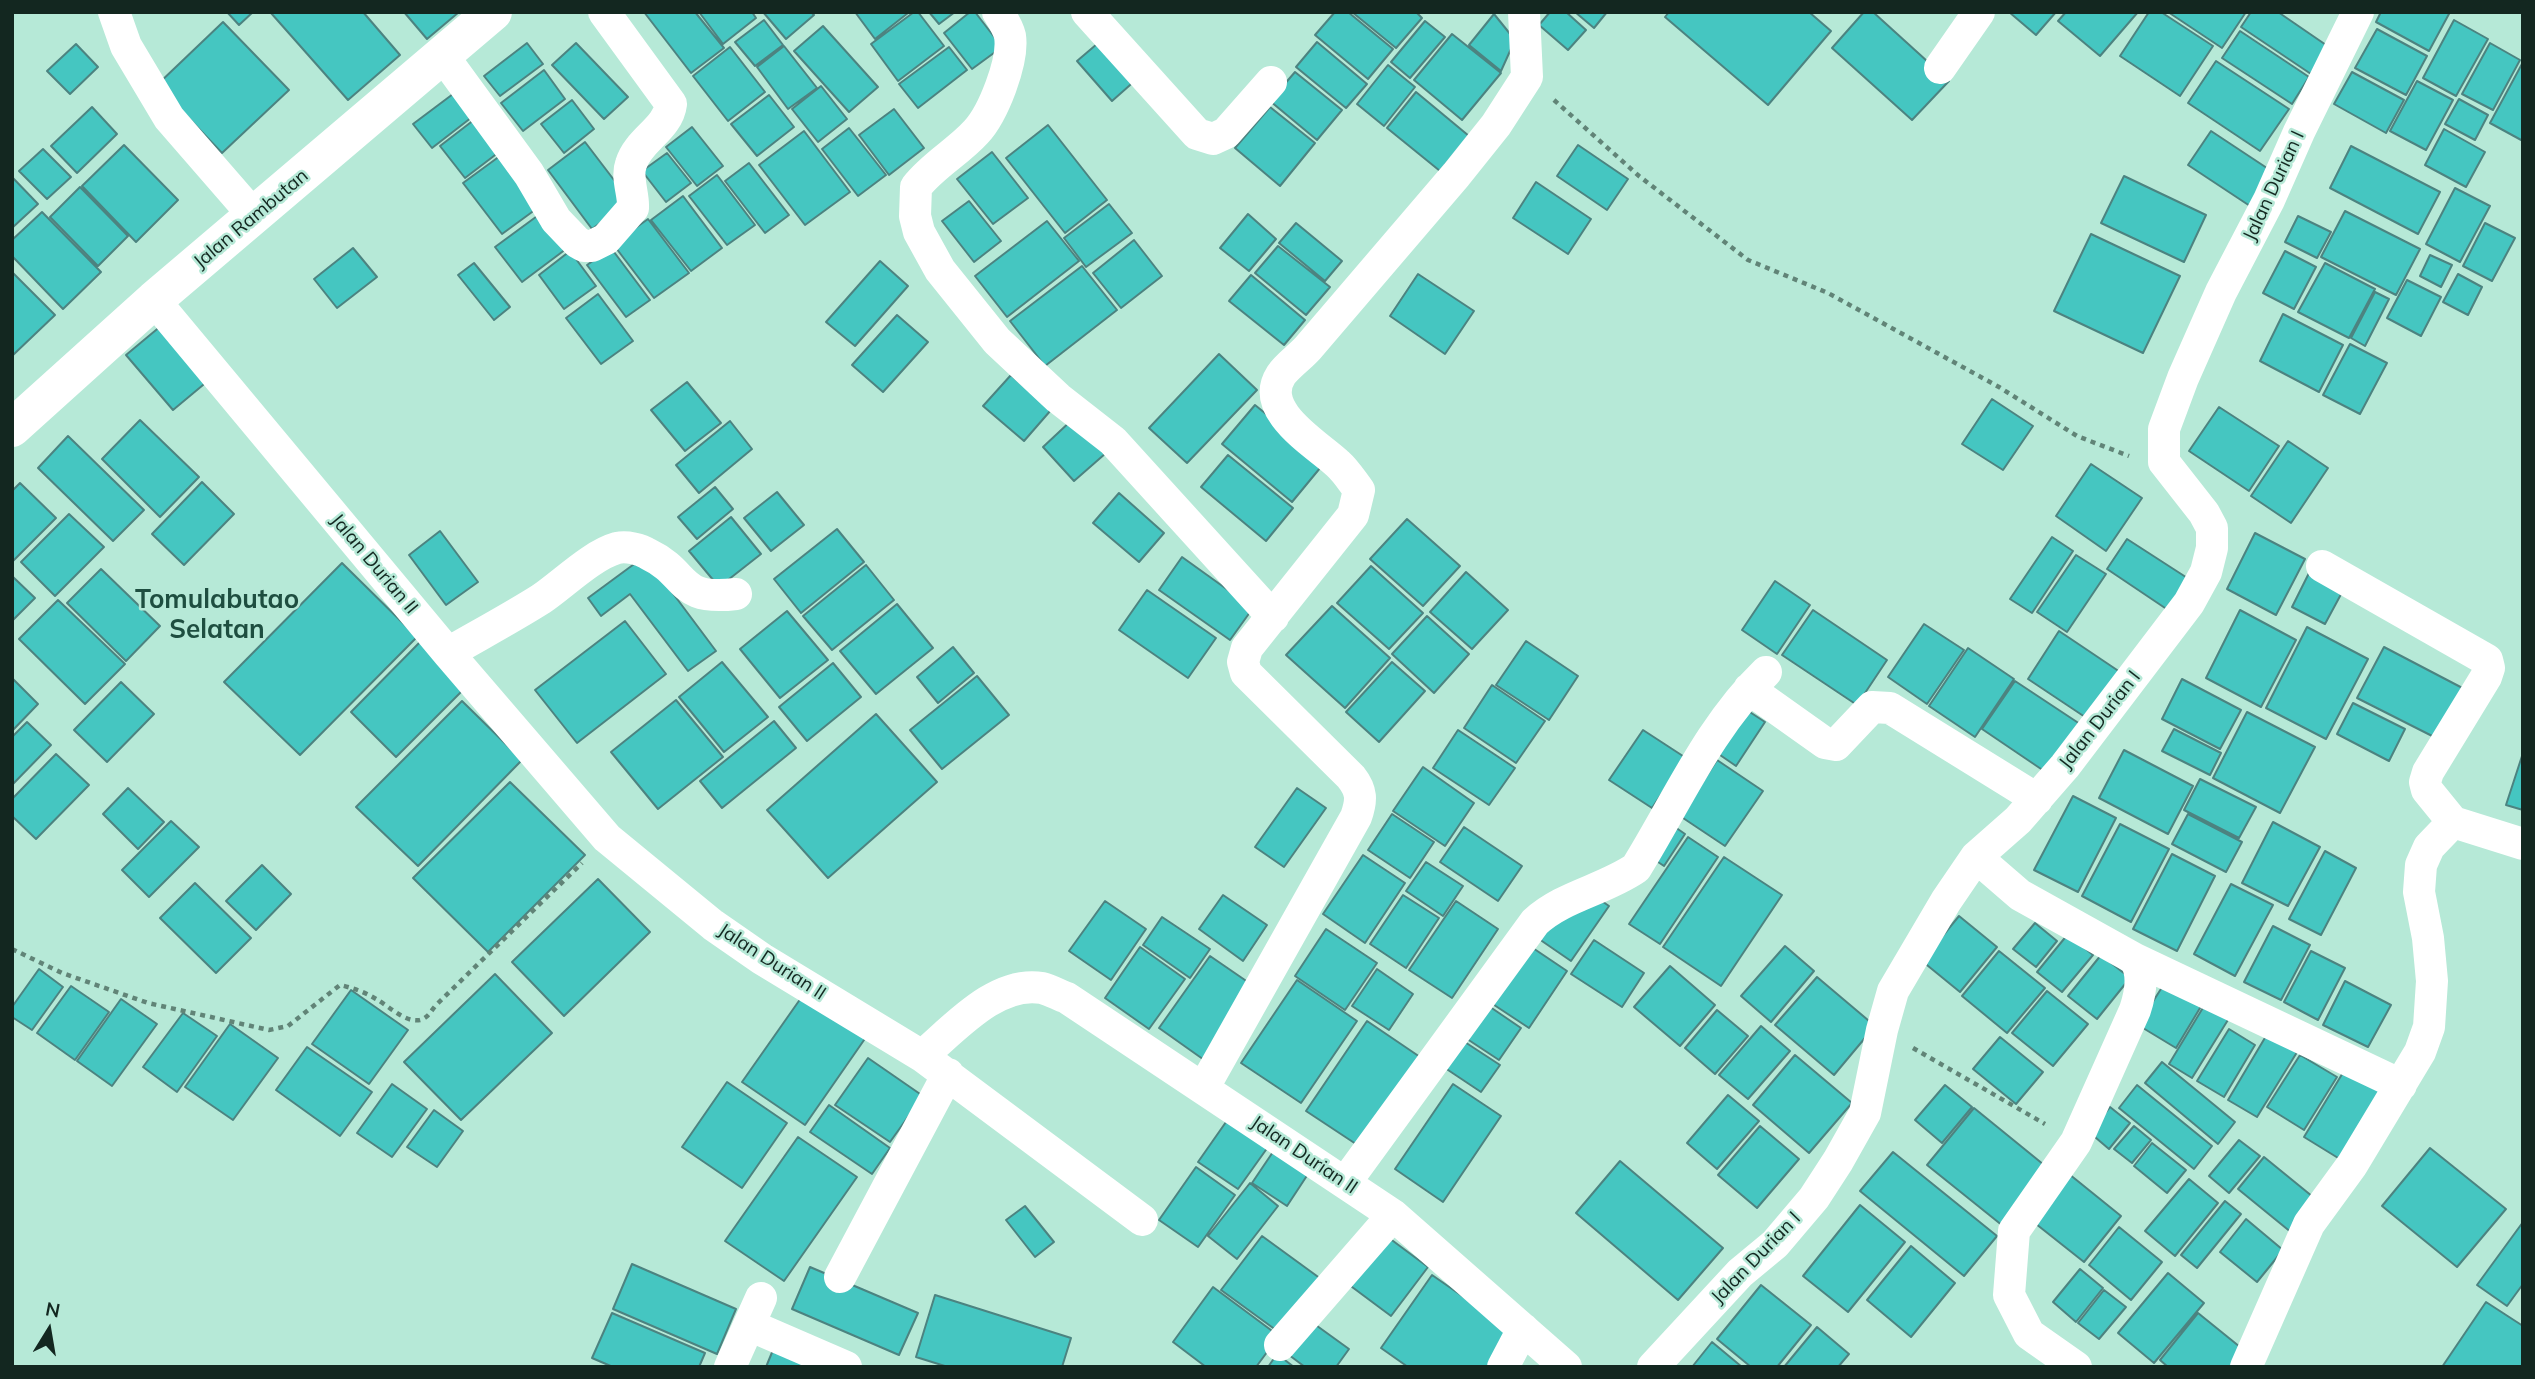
<!DOCTYPE html>
<style>
body{margin:0}
#map{position:relative;width:2535px;height:1379px;overflow:hidden;background:#b6e9d7;font-family:Mulish,sans-serif}
canvas{display:block}
.frame{position:absolute;inset:0;border:14px solid #132720;pointer-events:none}
.north{position:absolute;left:14px;top:1295px;width:70px;height:70px;-webkit-text-stroke:5px #b6e9d7;paint-order:stroke;rotate:11deg;font-size:19px;font-weight:700;line-height:28px;text-align:center;color:#132720}
.north::after{content:'';display:block;margin:auto;width:24px;height:32px;background:#132720;clip-path:polygon(50% 0,100% 100%,50% 72%,0 100%)}
</style>
<div id="map">
<canvas width="2535" height="1379"></canvas>
<div class="frame"></div>
<div class="north">N</div>
</div>
<script>
const context = document.querySelector('canvas').getContext('2d');
context.lineJoin = 'round';
function paint(path, color) {
  context.fillStyle = color;
  context.fill(path, 'evenodd');
}
function stroke(path, color, width, dash) {
  context.strokeStyle = color;
  context.lineWidth = width;
  context.lineCap = dash ? 'butt' : 'round';
  context.setLineDash(dash || []);
  context.stroke(path);
}
function write(font, color, halo, rows, align = 'center') {
  context.font = font + ' Mulish,sans-serif';
  context.lineWidth = 5;
  context.setLineDash([]);
  context.textBaseline = 'middle';
  context.strokeStyle = halo;
  context.fillStyle = color;
  for (const [text, x, y, turn = 0] of rows) {
    context.save();
    context.translate(x, y);
    context.rotate((+turn || 0) * Math.PI / 180);
    context.textAlign = isNaN(turn) ? turn : align;
    if (halo) context.strokeText(text, 0, 0);
    context.fillText(text, 0, 0);
    context.restore();
  }
}
const building = new Path2D(`
 M227,12H253L239,25Z
 M273,12H363L400,55L348,100L271,13Z
 M404,12H459L427,39Z
 M644,12H695L724,48L691,73Z
 M699,12H752L756,18L723,44Z
 M763,12H811L814,15L786,39Z
 M855,12H907L908,13L875,39Z
 M914,12H918L944,46L898,81L871,44Z
 M929,12H955L939,24Z
 M970,12H975L1002,47L972,69L944,33Z
 M1335,12H1348L1393,49L1368,79L1315,35Z
 M1352,12H1416L1422,18L1396,48Z
 M1550,12H1566L1586,30L1568,50L1539,25Z
 M1575,12H1607L1594,28Z
 M1669,12H1809L1831,31L1768,105L1665,17Z
 M1864,12H1873L1949,81L1912,120L1832,48Z
 M2009,12H2056L2036,35Z
 M2066,12H2138L2100,56L2058,21Z
 M2149,12H2161L2213,46L2180,96L2120,56Z
 M2168,12H2246L2222,48Z
 M2251,12H2278L2329,47L2311,74L2241,27Z
 M2381,12H2450L2429,51L2376,22Z
 M1494,14L1515,40L1501,71L1469,45Z
 M764,20L783,45L755,66L735,42Z
 M2454,20L2488,39L2456,96L2423,78Z
 M1425,21L1445,37L1410,78L1391,62Z
 M223,22L289,90L222,153L157,85Z
 M823,26L878,87L849,112L794,51Z
 M2377,29L2427,56L2406,95L2355,68Z
 M2240,31L2309,77L2292,104L2222,58Z
 M1452,34L1501,73L1462,120L1414,80Z
 M1104,38L1138,78L1112,101L1077,61Z
 M1317,42L1367,84L1346,108L1296,67Z
 M527,43L543,64L500,96L484,76Z
 M576,43L628,97L604,119L552,65Z
 M2490,43L2520,60L2493,110L2462,94Z
 M76,44L98,67L70,94L47,71Z
 M784,46L817,88L788,109L757,67Z
 M730,47L765,92L728,121L693,76Z
 M949,47L967,70L918,108L899,84Z
 M2216,61L2289,109L2260,151L2188,103Z
 M2523,62V141L2490,123Z
 M1388,65L1415,87L1384,126L1357,104Z
 M544,70L565,99L523,131L501,103Z
 M1295,72L1342,110L1317,140L1270,101Z
 M2352,72L2404,100L2386,133L2334,104Z
 M2417,81L2453,100L2426,150L2390,131Z
 M821,86L847,119L818,142L792,109Z
 M457,91L476,114L432,148L413,124Z
 M1416,92L1469,136L1440,171L1387,128Z
 M769,95L794,127L757,156L731,124Z
 M2459,99L2488,115L2475,140L2445,124Z
 M572,100L594,129L564,153L541,124Z
 M92,107L117,134L77,173L51,146Z
 M1270,107L1315,143L1280,186L1235,148Z
 M894,109L924,148L889,175L859,135Z
 M479,116L503,149L465,178L440,146Z
 M1048,125L1107,200L1065,233L1006,158Z
 M692,127L723,166L697,186L666,147Z
 M849,128L886,175L858,196L822,149Z
 M2444,129L2485,152L2466,187L2425,165Z
 M804,131L850,192L805,225L759,165Z
 M2211,131L2276,174L2253,208L2188,165Z
 M585,142L630,201L592,229L548,170Z
 M124,145L178,200L136,242L82,186Z
 M1578,145L1628,179L1607,210L1557,176Z
 M2351,146L2440,192L2418,234L2330,188Z
 M43,149L71,177L47,199L19,171Z
 M992,152L1028,198L993,224L957,179Z
 M504,153L543,204L502,234L463,183Z
 M667,153L691,183L666,202L642,171Z
 M749,163L789,215L765,233L725,181Z
 M717,175L755,225L727,245L689,196Z
 M2124,176L2206,215L2184,262L2101,223Z
 M12,177L38,204L12,228Z
 M1536,182L1591,219L1568,254L1513,218Z
 M80,187L128,236L98,266L50,217Z
 M2455,188L2490,206L2460,262L2426,244Z
 M683,196L722,248L691,271L651,220Z
 M969,201L1001,241L974,262L942,221Z
 M1109,204L1132,233L1086,267L1064,238Z
 M544,211L570,246L522,282L495,247Z
 M2345,211L2420,249L2396,295L2321,257Z
 M42,212L101,272L63,309L12,256V240Z
 M1248,214L1276,239L1249,271L1220,248Z
 M2298,216L2331,232L2317,258L2285,242Z
 M648,219L689,273L654,298L613,244Z
 M1047,221L1079,261L1007,317L975,276Z
 M1296,223L1342,261L1325,281L1279,243Z
 M2485,223L2515,238L2492,281L2463,266Z
 M2091,234L2180,276L2143,353L2054,311Z
 M1134,240L1162,276L1121,308L1093,273Z
 M1278,246L1330,287L1306,315L1255,273Z
 M353,248L377,277L337,308L314,279Z
 M611,248L650,300L626,317L587,265Z
 M570,251L596,286L564,309L539,275Z
 M2285,251L2316,267L2294,309L2263,293Z
 M2430,255L2452,265L2441,287L2420,276Z
 M880,261L908,286L855,346L826,322Z
 M474,263L510,307L494,320L458,275Z
 M2325,263L2375,289L2349,338L2298,312Z
 M1082,266L1117,310L1045,366L1010,321Z
 M12,272L55,315L12,356Z
 M1418,274L1474,311L1445,354L1390,316Z
 M2458,274L2482,287L2468,315L2443,302Z
 M1251,275L1305,320L1284,345L1229,301Z
 M2407,280L2441,297L2421,336L2387,318Z
 M2375,292L2389,299L2365,346L2351,338Z
 M598,294L633,341L601,364L566,318Z
 M2283,314L2343,345L2319,392L2260,361Z
 M897,315L928,342L883,392L852,365Z
 M168,320L215,375L173,410L126,355Z
 M2350,344L2387,363L2360,414L2323,395Z
 M1219,354L1257,390L1187,463L1149,428Z
 M1011,375L1051,410L1024,441L983,406Z
 M687,382L721,423L685,451L651,410Z
 M1992,399L2033,426L2003,470L1962,444Z
 M1255,405L1325,462L1292,502L1222,444Z
 M2219,407L2279,446L2249,491L2189,451Z
 M1074,418L1106,453L1074,481L1043,447Z
 M140,420L199,477L160,517L102,459Z
 M730,421L752,449L699,493L676,465Z
 M68,436L144,510L113,541L38,468Z
 M2288,441L2328,468L2291,523L2251,496Z
 M1228,455L1293,508L1266,541L1201,487Z
 M2091,464L2142,498L2106,551L2056,516Z
 M202,482L234,514L184,565L152,534Z
 M20,483L56,518L12,562V491Z
 M715,487L733,509L697,539L678,517Z
 M777,492L804,525L771,551L744,518Z
 M1119,493L1164,533L1139,562L1093,523Z
 M69,514L104,547L55,596L21,562Z
 M731,517L761,554L719,587L689,551Z
 M1407,519L1460,566L1423,606L1370,559Z
 M837,529L864,562L801,613L774,579Z
 M440,531L478,582L446,605L409,555Z
 M2255,533L2305,559L2276,615L2227,589Z
 M2052,537L2073,551L2032,613L2010,599Z
 M2127,539L2192,581L2171,612L2107,569Z
 M2076,555L2106,574L2067,632L2037,612Z
 M645,556L716,651L688,671L630,594L601,616L588,598Z
 M1182,557L1253,608L1230,640L1159,590Z
 M342,563L417,637L300,755L224,682Z
 M866,565L894,600L832,650L803,616Z
 M1371,566L1423,613L1389,649L1337,603Z
 M2312,567L2346,585L2325,624L2292,607Z
 M101,569L160,626L126,661L67,603Z
 M1466,572L1508,610L1472,649L1430,612Z
 M12,576L35,598L12,621Z
 M1775,581L1810,605L1777,654L1742,630Z
 M1147,590L1216,638L1188,678L1119,630Z
 M58,600L125,664L85,704L19,639Z
 M897,604L933,648L876,694L840,651Z
 M1332,606L1390,658L1345,708L1286,655Z
 M1813,610L1887,660L1857,705L1782,655Z
 M2240,610L2296,640L2261,707L2206,678Z
 M787,611L828,660L780,698L740,649Z
 M1427,616L1469,654L1434,693L1392,654Z
 M625,621L666,674L577,743L535,690Z
 M1924,624L1964,650L1927,704L1888,677Z
 M2307,627L2368,659L2326,739L2266,708Z
 M2059,631L2126,676L2094,723L2028,679Z
 M421,641L467,686L396,757L351,712Z
 M1526,641L1578,676L1549,720L1496,685Z
 M953,647L974,673L938,703L917,677Z
 M2384,647L2472,693L2446,743L2357,698Z
 M1968,648L2014,679L1975,737L1929,706Z
 M722,662L768,717L724,752L679,697Z
 M1392,662L1425,691L1379,742L1346,712Z
 M833,663L861,697L807,741L779,707Z
 M977,676L1009,715L942,769L910,730Z
 M12,678L38,704L12,731Z
 M2182,679L2241,710L2220,749L2162,719Z
 M2015,681L2080,724L2047,773L1982,729Z
 M121,682L154,714L107,762L74,730Z
 M1492,685L1545,721L1516,763L1464,728Z
 M676,700L723,757L658,809L611,752Z
 M462,701L522,760L418,866L356,807Z
 M1733,701L1765,722L1736,766L1704,744Z
 M2353,703L2405,729L2389,761L2337,734Z
 M2247,712L2315,747L2280,813L2213,778Z
 M876,714L937,782L828,878L767,810Z
 M774,721L796,748L722,808L700,781Z
 M27,722L51,745L12,785V737Z
 M2174,729L2221,753L2210,775L2162,751Z
 M1458,730L1515,768L1489,805L1433,768Z
 M1643,730L1686,758L1652,808L1609,780Z
 M2124,750L2193,786L2168,834L2099,798Z
 M56,754L89,785L36,839L12,816V799Z
 M2522,756H2523V810L2506,805Z
 M1717,760L1763,791L1725,846L1680,816Z
 M1423,767L1474,803L1445,846L1393,811Z
 M2200,779L2256,807L2239,838L2184,810Z
 M510,782L585,855L488,952L413,878Z
 M128,788L164,822L138,849L103,814Z
 M1297,788L1326,808L1284,867L1255,847Z
 M2073,796L2116,818L2078,892L2034,870Z
 M1392,814L1434,842L1410,878L1368,850Z
 M2188,814L2242,842L2226,872L2172,844Z
 M1662,818L1685,834L1664,866L1640,850Z
 M171,821L199,847L149,897L122,870Z
 M2273,822L2320,847L2288,906L2242,883Z
 M2120,824L2169,849L2131,922L2082,896Z
 M1464,827L1522,866L1498,901L1440,862Z
 M1688,837L1718,857L1660,944L1629,924Z
 M2325,851L2356,868L2321,935L2289,919Z
 M2172,854L2215,876L2177,951L2133,929Z
 M1363,855L1405,883L1365,943L1323,914Z
 M1724,857L1782,895L1721,986L1663,947Z
 M1426,862L1463,886L1443,916L1406,891Z
 M262,865L291,894L256,930L226,901Z
 M598,879L650,932L564,1016L512,962Z
 M195,883L251,938L216,973L160,918Z
 M1577,884L1609,906L1571,961L1539,939Z
 M2231,884L2273,905L2235,976L2194,954Z
 M1223,895L1267,925L1243,961L1199,929Z
 M1403,895L1439,918L1406,968L1370,944Z
 M1105,901L1146,929L1111,980L1069,951Z
 M1456,901L1498,929L1452,998L1409,970Z
 M1959,916L1997,947L1960,992L1922,961Z
 M1162,917L1210,949L1190,978L1143,945Z
 M2035,923L2057,941L2036,967L2013,949Z
 M2273,926L2310,945L2281,1000L2244,982Z
 M1326,929L1377,963L1345,1010L1295,976Z
 M2068,934L2093,955L2062,992L2037,972Z
 M1518,938L1567,971L1529,1028L1479,995Z
 M1594,940L1644,973L1622,1007L1571,974Z
 M1785,946L1814,971L1771,1022L1741,996Z
 M1140,947L1185,979L1149,1029L1105,998Z
 M1999,951L2045,988L2007,1033L1962,996Z
 M2311,951L2345,968L2318,1020L2284,1002Z
 M2101,955L2130,978L2097,1019L2068,996Z
 M1210,956L1258,989L1207,1062L1159,1028Z
 M1670,966L1715,1005L1680,1046L1634,1007Z
 M39,969L63,987L32,1030L12,1017V1007Z
 M1377,969L1413,994L1389,1030L1352,1006Z
 M495,974L552,1033L461,1120L404,1062Z
 M1817,977L1875,1026L1834,1075L1775,1025Z
 M1297,980L1357,1021L1301,1103L1241,1063Z
 M2166,981L2203,1003L2176,1048L2138,1025Z
 M2345,981L2391,1005L2368,1047L2323,1025Z
 M71,986L109,1012L75,1060L37,1033Z
 M808,988L871,1030L805,1125L742,1082Z
 M351,990L408,1030L369,1084L312,1044Z
 M2047,991L2088,1024L2053,1066L2012,1033Z
 M1477,998L1521,1028L1499,1060L1455,1031Z
 M121,999L157,1024L112,1086L77,1061Z
 M2207,1001L2231,1015L2192,1078L2169,1064Z
 M1717,1010L1748,1036L1715,1074L1685,1048Z
 M183,1013L217,1036L177,1092L143,1067Z
 M1367,1021L1423,1059L1362,1148L1306,1111Z
 M230,1024L278,1058L233,1120L185,1087Z
 M1761,1026L1790,1051L1748,1099L1719,1075Z
 M2229,1029L2255,1045L2224,1097L2197,1081Z
 M1448,1031L1500,1065L1481,1092L1430,1058Z
 M2269,1031L2299,1049L2257,1117L2228,1100Z
 M2000,1037L2043,1072L2016,1104L1973,1069Z
 M307,1047L372,1092L340,1136L276,1090Z
 M1795,1055L1852,1103L1809,1153L1753,1105Z
 M2300,1055L2337,1077L2304,1130L2267,1107Z
 M868,1058L923,1096L890,1142L835,1105Z
 M2162,1062L2235,1122L2218,1144L2145,1083Z
 M2347,1066L2386,1090L2343,1161L2304,1137Z
 M727,1082L787,1123L742,1188L682,1147Z
 M392,1084L427,1109L392,1157L357,1133Z
 M1453,1084L1501,1116L1443,1202L1395,1169Z
 M1945,1085L1972,1107L1942,1143L1915,1120Z
 M2137,1085L2212,1146L2194,1169L2119,1108Z
 M1728,1095L1759,1121L1717,1169L1687,1143Z
 M829,1105L890,1148L872,1174L810,1132Z
 M2110,1107L2130,1123L2109,1149L2089,1132Z
 M1974,1108L2049,1169L2003,1226L1927,1165Z
 M434,1110L463,1131L437,1167L407,1147Z
 M1233,1112L1273,1140L1238,1189L1198,1162Z
 M1760,1126L1799,1159L1757,1208L1718,1175Z
 M2134,1126L2151,1140L2132,1163L2114,1149Z
 M798,1137L857,1177L784,1281L725,1241Z
 M2239,1140L2260,1156L2229,1193L2209,1176Z
 M1279,1143L1314,1165L1287,1206L1252,1183Z
 M2152,1143L2186,1170L2167,1193L2134,1166Z
 M2430,1148L2506,1209L2457,1267L2382,1206Z
 M1893,1152L1997,1236L1964,1276L1860,1191Z
 M2264,1157L2318,1201L2292,1233L2238,1189Z
 M1620,1161L1723,1248L1678,1300L1576,1213Z
 M1196,1167L1235,1195L1198,1247L1159,1220Z
 M2069,1174L2121,1216L2084,1262L2031,1220Z
 M2189,1179L2218,1203L2175,1256L2145,1231Z
 M1250,1183L1278,1206L1237,1259L1208,1236Z
 M2225,1201L2241,1214L2197,1268L2181,1255Z
 M1860,1205L1905,1242L1848,1312L1803,1276Z
 M1025,1206L1054,1242L1035,1257L1006,1220Z
 M2246,1219L2283,1250L2257,1282L2220,1252Z
 M2523,1222V1284L2507,1306L2477,1285Z
 M2119,1227L2162,1262L2131,1300L2089,1265Z
 M1381,1232L1428,1267L1391,1316L1344,1281Z
 M1262,1236L1321,1279L1280,1333L1221,1290Z
 M1911,1246L1955,1283L1911,1337L1867,1300Z
 M632,1264L736,1309L717,1354L613,1309Z
 M810,1267L918,1313L899,1355L792,1309Z
 M2080,1269L2103,1288L2076,1322L2053,1302Z
 M2168,1273L2204,1303L2154,1363L2118,1333Z
 M1432,1275L1517,1334L1494,1367H1408L1381,1348Z
 M1761,1285L1811,1325L1777,1367H1751L1717,1339Z
 M1213,1287L1279,1336L1256,1367H1206L1173,1342Z
 M2104,1290L2126,1307L2099,1339L2078,1323Z
 M935,1295L1071,1338L1062,1367H948L916,1357Z
 M2486,1302L2523,1326V1367H2442Z
 M612,1313L705,1353L699,1367H613L592,1358Z
 M2198,1313L2245,1351L2232,1367H2168L2160,1360Z
 M1313,1323L1349,1349L1336,1367H1305L1289,1355Z
 M1817,1327L1849,1354L1838,1367H1784Z
 M1712,1342L1742,1367H1692Z
 M773,1350L813,1367H766Z
 M1277,1354L1294,1367H1268Z`);
paint(building, '#45c6c1');
stroke(building, '#4c8380', 2);
stroke(new Path2D(`
 M1554,100L1639,176L1748,260L1828,293L1999,387L2077,436L2129,456
 M12,949L62,973L148,1003L269,1030L288,1026L340,985C353,988 365,992 376,999C389,1006 405,1023 420,1020C428,1018 431,1011 436,1005L582,863
 M1913,1048L2045,1124`), '#618477', 4.5, [5, 5]);
stroke(new Path2D(`
 M114,12L126,46L169,118L255,217
 M998,12C1003,20 1008,27 1010,36C1014,61 993,114 976,132C958,152 933,165 916,187L915,216L919,232L940,270L997,341L1058,398L1113,441L1273,617
 M1087,12L1197,134L1213,139L1226,133L1271,82
 M443,56L529,174L556,220L577,242L584,246H592L606,239L633,208C634,194 626,178 631,164C638,140 668,129 671,104L604,12
 M1940,68L1979,12
 M154,300L448,653L607,838L713,925L762,959L922,1056C954,1029 996,980 1042,988C1050,990 1059,995 1067,998L1393,1215L1566,1367
 M2322,566L2487,660L2489,668L2486,677L2428,772L2425,782L2427,790L2453,822L2523,844
 M448,653C479,635 511,618 541,599C563,584 592,555 617,548C627,546 640,549 648,554C690,574 676,601 736,594
 M1749,689L1825,743L1836,745L1872,707L1890,708L2037,799
 M1976,857L2020,895L2135,959C2144,974 2140,995 2135,1010L2076,1142L2014,1231L2009,1295L2029,1334L2076,1367
 M2135,959L2401,1085
 M922,1056L1142,1220
 M1204,1087L1356,817C1362,800 1362,791 1351,777L1246,673L1243,662L1247,648L1353,515L1359,490C1352,481 1346,471 1338,464C1317,444 1258,411 1281,375C1287,366 1300,357 1308,348L1456,175L1496,125L1527,77L1524,12
 M1345,1183L1535,922C1563,896 1604,890 1636,868C1677,802 1709,727 1766,672
 M840,1277L948,1074
 M749,1325L846,1367
 M1280,1345L1393,1215
 M730,1367L761,1298
 M1503,1367L1523,1329
 M1653,1367L1740,1273L1775,1244L1814,1198L1838,1161L1865,1113L1882,1030L1893,991L1946,901L1976,857L2018,820L2065,766L2189,603L2206,572L2212,548V528L2204,513L2164,462V429L2183,378L2221,292L2269,200L2299,132L2358,12
 M2246,1367L2309,1224L2352,1165L2420,1052L2429,1027L2432,981L2428,938L2419,892L2421,865L2429,847L2453,822`), '#fff', 32);
stroke(new Path2D(`
 M12,428L154,300L493,12`), '#fff', 38);
write('19px', '#132720', '#b6e9d7', [
 ["Jalan Durian I",2274,186,-65],
 ["Jalan Rambutan",251,219,-40],
 ["Jalan Durian II",374,564,50],
 ["Jalan Durian I",2100,720,-52],
 ["Jalan Durian II",772,962,33],
 ["Jalan Durian II",1304,1155,34],
 ["Jalan Durian I",1756,1258,-46]
]);
write('bold 26px', '#1e4e40', '#b6e9d7', [
 ["Tomulabutao",217,600],
 ["Selatan",217,630]
]);
</script>
